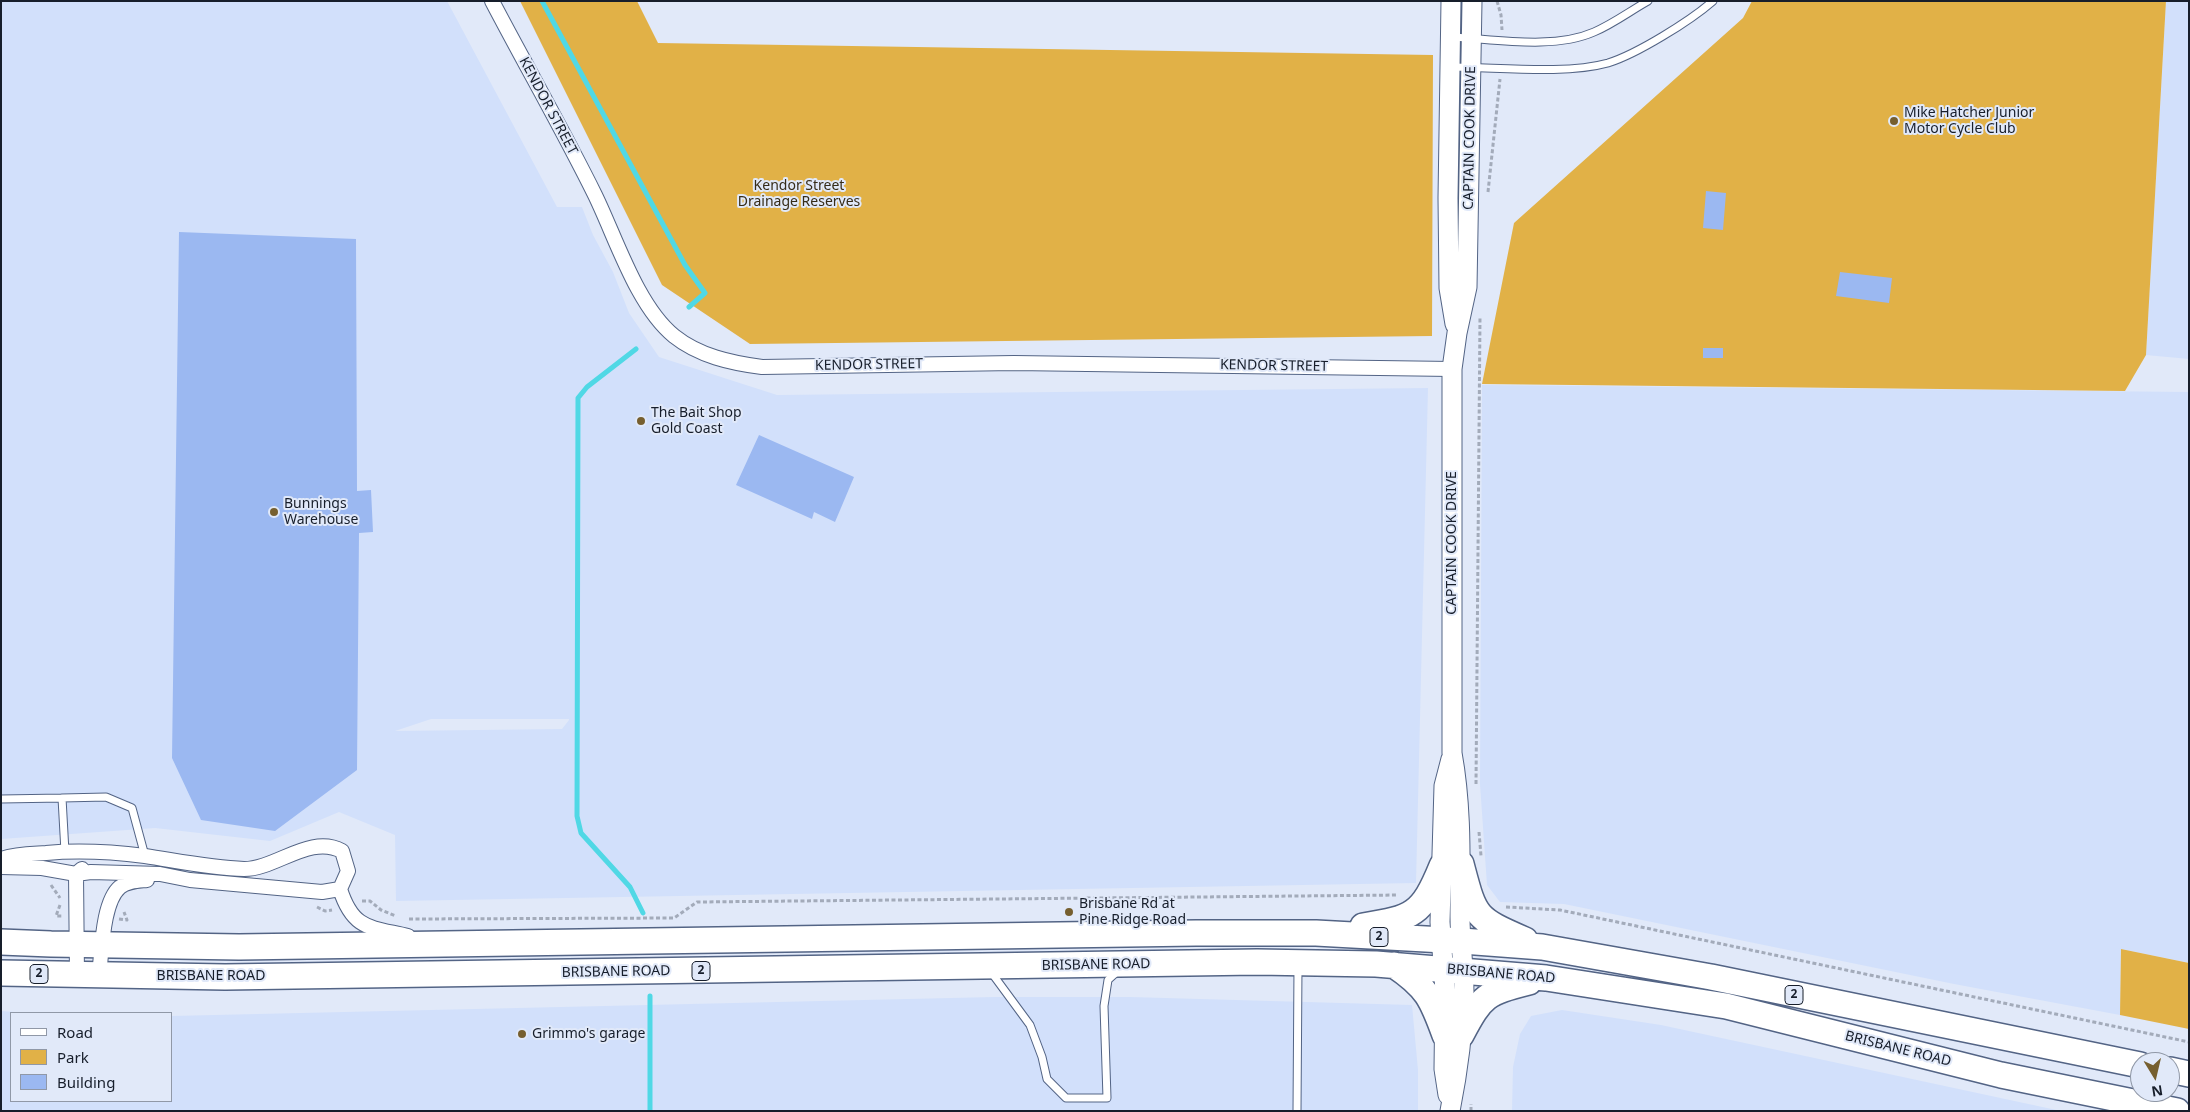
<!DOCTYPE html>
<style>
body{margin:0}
#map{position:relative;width:2190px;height:1112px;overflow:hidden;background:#e1e9f9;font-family:"Noto Sans",sans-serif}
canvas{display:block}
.frame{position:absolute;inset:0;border:2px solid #171e2b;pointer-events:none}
.legend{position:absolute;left:10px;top:1012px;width:162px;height:90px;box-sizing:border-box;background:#e1e9f9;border:1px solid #9098a7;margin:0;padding:6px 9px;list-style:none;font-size:15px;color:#171e2b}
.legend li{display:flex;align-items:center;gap:10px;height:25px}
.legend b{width:25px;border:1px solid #9098a7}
.north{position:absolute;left:2130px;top:1052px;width:50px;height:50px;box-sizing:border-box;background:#e1e9f9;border:1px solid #9098a7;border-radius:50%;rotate:171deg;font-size:14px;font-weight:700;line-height:20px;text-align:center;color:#171e2b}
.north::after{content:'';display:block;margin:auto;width:18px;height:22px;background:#765f2f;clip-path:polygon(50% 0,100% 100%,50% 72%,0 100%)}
</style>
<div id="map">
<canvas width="2190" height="1112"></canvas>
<div class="frame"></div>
<ul class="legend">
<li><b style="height:6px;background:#fff"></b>Road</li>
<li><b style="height:14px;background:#e1b147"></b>Park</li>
<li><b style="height:14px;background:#9bb8f1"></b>Building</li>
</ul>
<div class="north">N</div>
</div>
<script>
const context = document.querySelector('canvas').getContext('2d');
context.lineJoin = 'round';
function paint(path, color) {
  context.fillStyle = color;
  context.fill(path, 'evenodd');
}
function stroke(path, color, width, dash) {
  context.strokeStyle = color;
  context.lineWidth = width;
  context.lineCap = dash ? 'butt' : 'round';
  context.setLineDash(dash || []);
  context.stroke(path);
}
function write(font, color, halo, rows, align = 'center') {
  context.font = font + ' "Noto Sans",sans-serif';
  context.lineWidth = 4;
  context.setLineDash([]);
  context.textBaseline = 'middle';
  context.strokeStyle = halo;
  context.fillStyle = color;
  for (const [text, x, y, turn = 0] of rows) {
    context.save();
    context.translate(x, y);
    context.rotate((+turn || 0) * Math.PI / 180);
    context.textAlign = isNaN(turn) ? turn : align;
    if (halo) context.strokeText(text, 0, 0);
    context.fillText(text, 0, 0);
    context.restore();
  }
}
paint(new Path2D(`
 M1,1H447L557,207H582L593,235L613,272L629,313L659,357L777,395L1428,388L1416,883L396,901L395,835L339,812L270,841L155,828L1,839ZM431,719H569V720L562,729L395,731Z
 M2166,1H2189V359L2146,355Z
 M1482,385L2189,392V963L2121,949L2120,1015L1954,984L1564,904L1500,902L1487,885L1480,784Z
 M994,997H1130L1412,1005L1418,1070V1111H1V1011L28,1013H11V1101H171V1016Z
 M1562,1010L1661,1025L2061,1111H1512L1513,1067L1520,1034L1531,1016Z`), '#d2e0fb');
paint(new Path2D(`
 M520,1H637L658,43L1433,55L1432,336L750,344L662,285Z
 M1752,1H2166L2146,355L2125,391L1482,384L1514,223L1743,18Z
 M2121,949L2189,963V1029L2120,1015Z`), '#e1b147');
stroke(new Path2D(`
 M542,1L685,265L705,293L689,307
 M636,349L587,387L578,398L577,816L581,833L630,887L643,913
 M650,996V1111`), '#50d8e5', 5);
paint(new Path2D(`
 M1706,191L1726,193L1723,230L1703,228Z
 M179,232L356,239L357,491L371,490L373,532L359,533L357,770L275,831L201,820L172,758Z
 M1840,272L1892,278L1889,303L1836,296Z
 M1703,348H1723V358H1703Z
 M759,435L854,477L835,522L814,512L812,519L736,485Z`), '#9bb8f1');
const lane = new Path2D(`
 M1451,37C1495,39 1553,50 1594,32C1613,24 1630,11 1648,1
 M1451,67C1497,67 1565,75 1608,63C1637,54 1690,21 1713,1
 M62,798L106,797L132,808L145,856
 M1,799L62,798L65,852
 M991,972L1030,1025L1042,1057L1047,1079L1066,1098H1107L1104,1006L1108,980L1118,971
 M1297,1111L1298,967`);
const street = new Path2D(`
 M492,1C526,66 563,130 595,195C616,238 637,306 674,336C699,356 731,363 762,367L1014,363L1452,369
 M1,859C15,854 31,854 46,853C79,850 113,852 145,856C178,861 211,868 244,869C276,869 310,834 342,851L348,871L340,889C353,930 370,927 408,936
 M1,867L42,868L76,874L91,872L160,874L190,880L322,892L340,889
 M77,975L76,874L82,869
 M99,975C102,953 102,902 120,887C128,881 137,881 147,880`);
const secondary = new Path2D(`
 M1451,1L1448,198L1449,288L1455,324
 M1448,1095L1444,1069L1445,991L1440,922L1444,786L1451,759
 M1450,1111C1458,1071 1463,1033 1464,993C1464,968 1460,942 1460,917C1460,861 1462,808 1452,753V369L1457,333L1467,287L1472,1`);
const highway = new Path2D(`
 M1461,864C1475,917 1474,918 1525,940
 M1363,926C1413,918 1422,915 1442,866
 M1,942L51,944L239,947L1196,933H1316L1462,941L1542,947L1711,977L2140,1065
 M1394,965C1427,987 1432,999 1445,1035
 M1,973L225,977L1257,962L1376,964L1546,978L1726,1006L2001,1075L2177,1111
 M1461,1035C1482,995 1486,993 1529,982
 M2170,1070L2189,1074`);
stroke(lane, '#536485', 9);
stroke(street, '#536485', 16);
stroke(secondary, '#536485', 21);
stroke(highway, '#536485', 28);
stroke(new Path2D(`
 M1497,1L1501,15L1502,30
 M1488,192L1500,79
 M1476,784L1480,317
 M1479,832L1481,856
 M51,885L60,898
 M362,901H370L381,910L396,916
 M60,905L56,916H63
 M317,907L325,911L332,910
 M1506,907L1560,910L2189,1042
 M119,919L127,920L124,912
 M409,919L674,918L697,902L1398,895
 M1471,1111V1104`), '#a3abba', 3, [4, 2.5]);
stroke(lane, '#fff', 7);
stroke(street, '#fff', 14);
stroke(secondary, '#fff', 19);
stroke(highway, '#fff', 25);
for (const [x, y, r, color] of [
 [1894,121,5,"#765f2f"],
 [641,421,5,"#765f2f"],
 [274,512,5,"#765f2f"],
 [1069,912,5,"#765f2f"],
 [522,1034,5,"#765f2f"]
]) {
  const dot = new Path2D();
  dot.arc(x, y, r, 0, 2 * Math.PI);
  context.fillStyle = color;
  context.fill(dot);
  stroke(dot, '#e1e9f9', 2);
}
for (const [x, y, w] of [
 [1379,937,18],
 [701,971,18],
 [39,974,18],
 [1794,995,18]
]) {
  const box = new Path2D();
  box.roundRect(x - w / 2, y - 9.5, w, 19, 4);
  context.fillStyle = '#e1e9f9';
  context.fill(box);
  stroke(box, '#171e2b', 1);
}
write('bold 12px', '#171e2b', null, [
 ["2",1379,937],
 ["2",701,971],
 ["2",39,974],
 ["2",1794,995]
]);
write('14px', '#171e2b', '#e1e9f9', [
 ["KENDOR STREET",548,106,62],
 ["CAPTAIN COOK DRIVE",1470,138,-89],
 ["KENDOR STREET",869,365,-1],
 ["KENDOR STREET",1274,366,1],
 ["CAPTAIN COOK DRIVE",1452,543,-90],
 ["BRISBANE ROAD",1096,965,-1],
 ["BRISBANE ROAD",616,972,-1],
 ["BRISBANE ROAD",1501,974,5],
 ["BRISBANE ROAD",211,976],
 ["BRISBANE ROAD",1898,1049,14]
]);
write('14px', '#171e2b', '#e1e9f9', [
 ["Mike Hatcher Junior",1904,113],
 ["Motor Cycle Club",1904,129],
 ["The Bait Shop",651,413],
 ["Gold Coast",651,429],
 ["Bunnings",284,504],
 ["Warehouse",284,520],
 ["Brisbane Rd at",1079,904],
 ["Pine Ridge Road",1079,920],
 ["Grimmo's garage",532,1034]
], 'left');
write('14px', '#362c18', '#e1e9f9', [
 ["Kendor Street",799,186],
 ["Drainage Reserves",799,202]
]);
</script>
